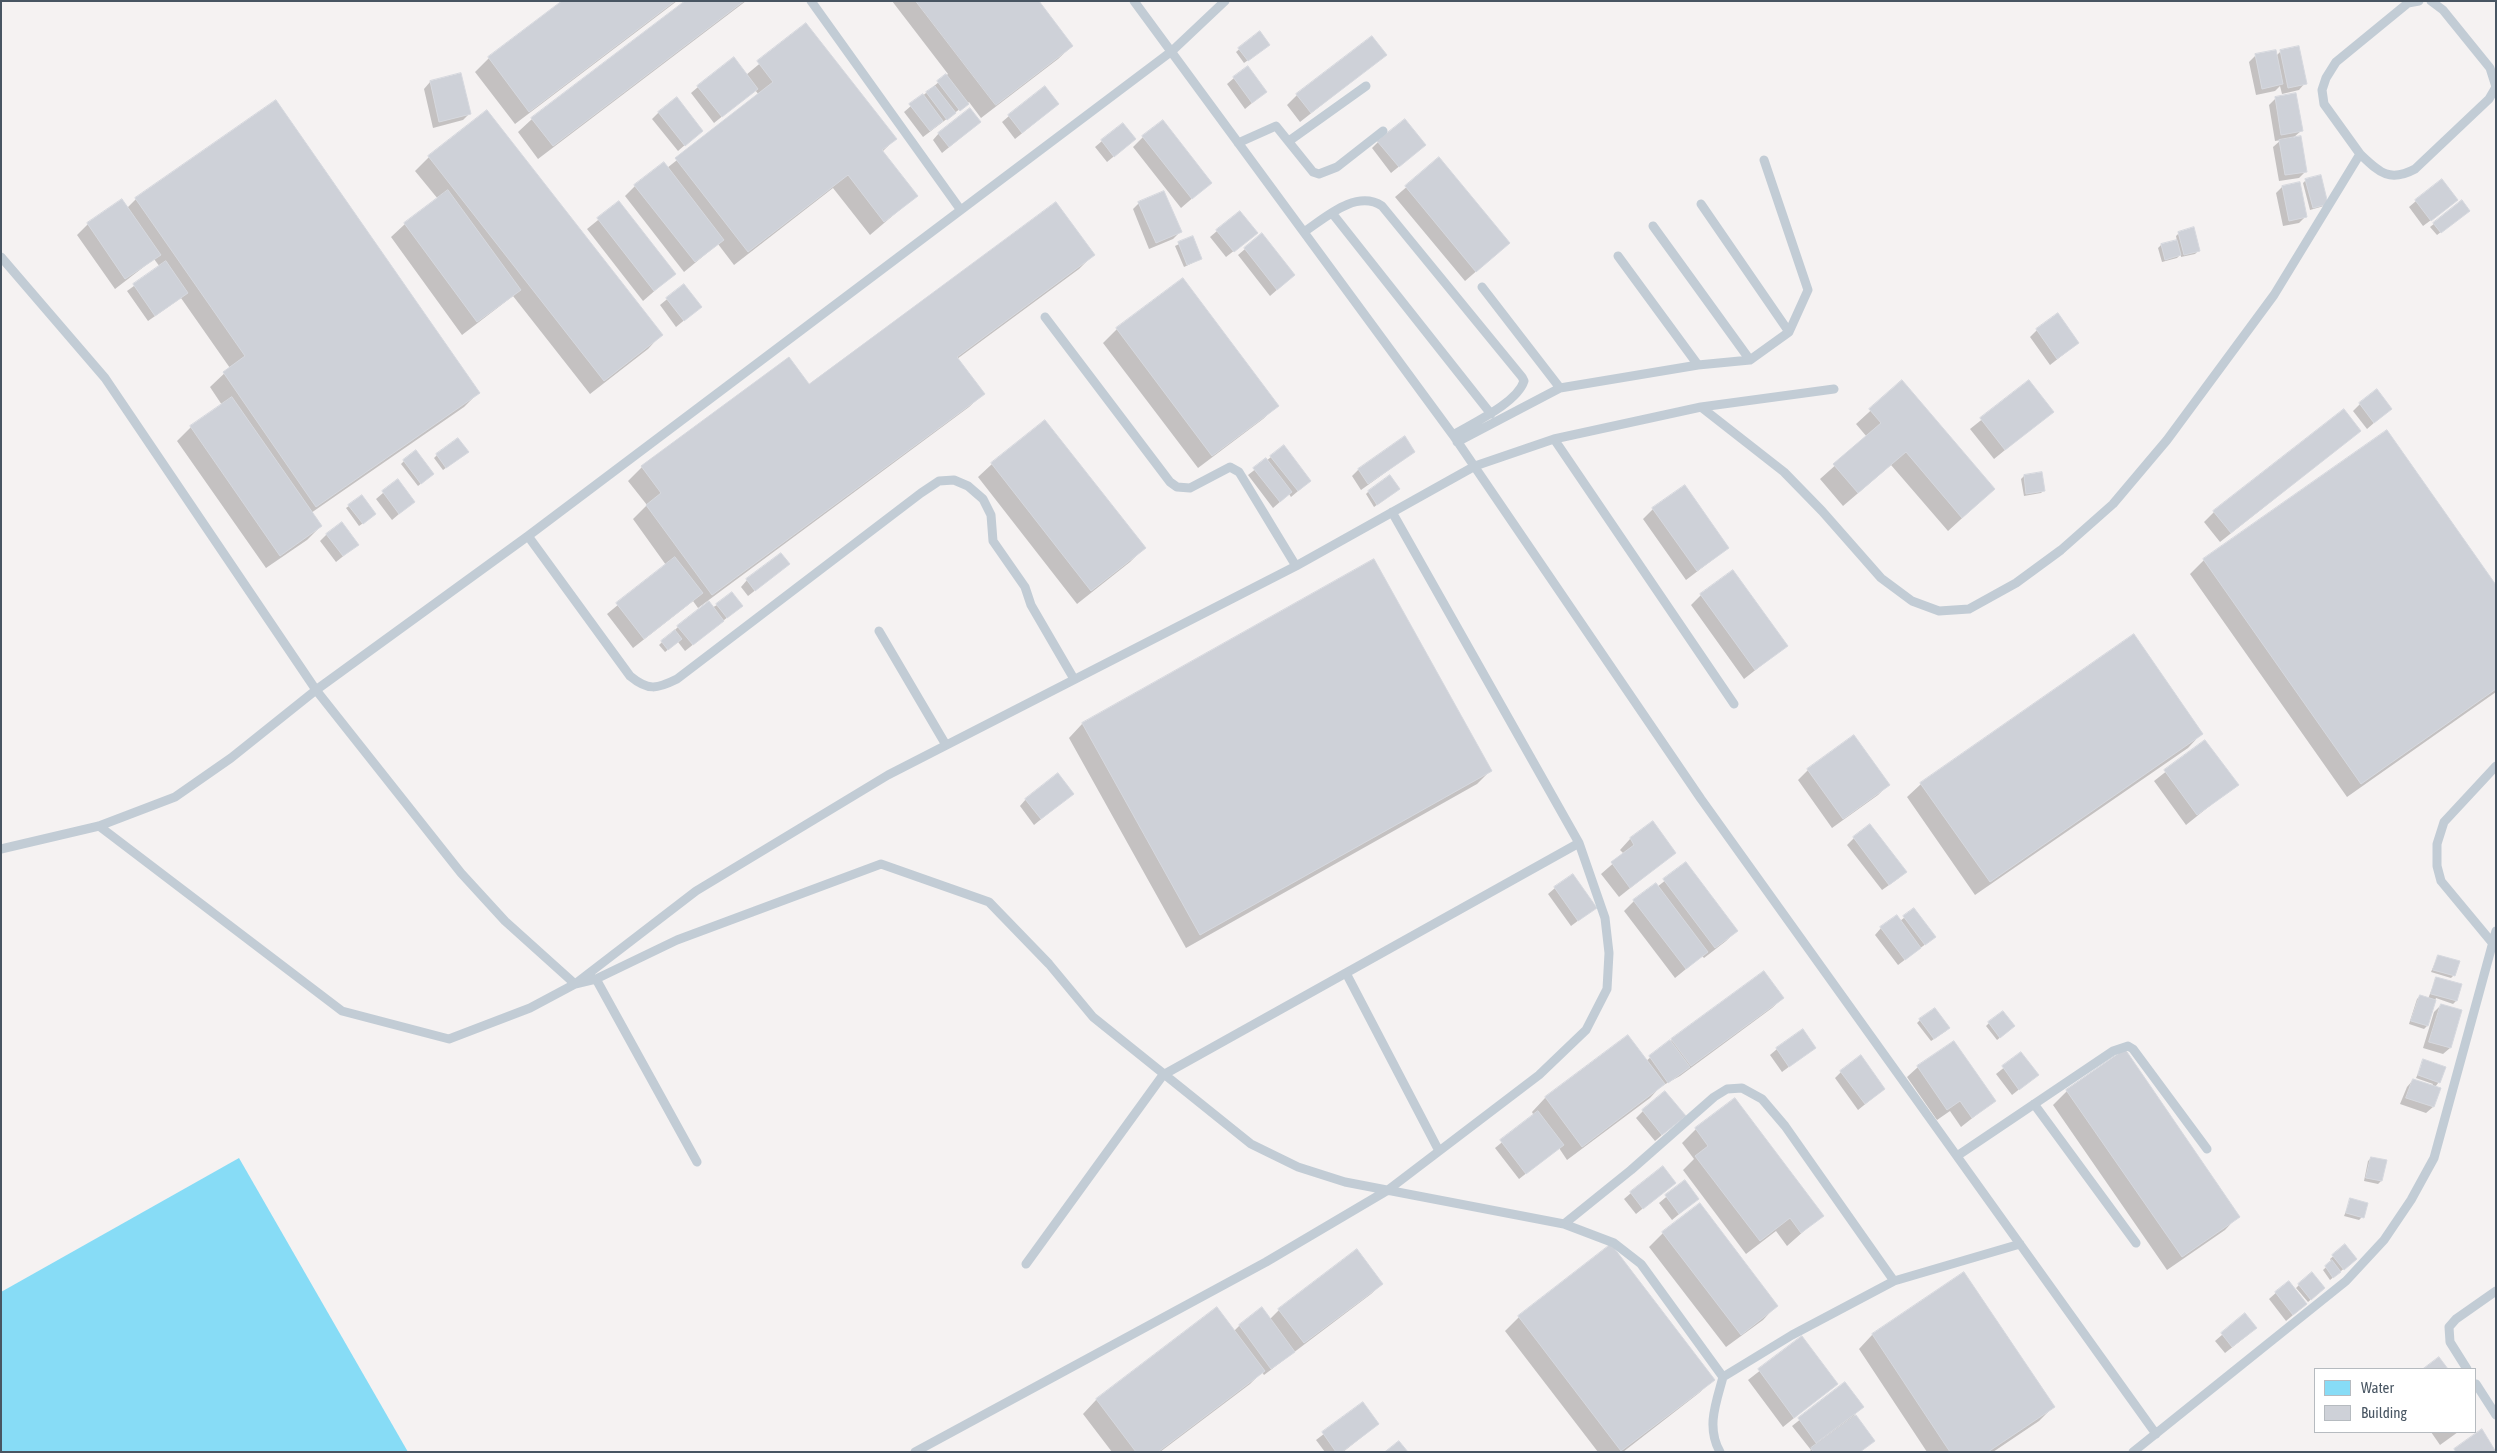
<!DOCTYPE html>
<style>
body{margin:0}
#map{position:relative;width:2497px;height:1453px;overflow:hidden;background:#f5f2f2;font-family:"Asap Condensed",sans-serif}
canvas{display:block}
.frame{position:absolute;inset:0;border:2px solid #485562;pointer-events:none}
.legend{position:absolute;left:2314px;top:1368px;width:162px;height:65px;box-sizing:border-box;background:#fff;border:1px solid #b6bbc0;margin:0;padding:6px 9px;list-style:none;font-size:15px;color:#485562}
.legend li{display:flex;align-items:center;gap:10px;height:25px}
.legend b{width:25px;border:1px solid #b6bbc0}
</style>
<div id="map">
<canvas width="2497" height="1453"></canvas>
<div class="frame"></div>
<ul class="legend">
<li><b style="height:14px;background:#87dcf6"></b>Water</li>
<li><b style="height:14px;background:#ced1d8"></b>Building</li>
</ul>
</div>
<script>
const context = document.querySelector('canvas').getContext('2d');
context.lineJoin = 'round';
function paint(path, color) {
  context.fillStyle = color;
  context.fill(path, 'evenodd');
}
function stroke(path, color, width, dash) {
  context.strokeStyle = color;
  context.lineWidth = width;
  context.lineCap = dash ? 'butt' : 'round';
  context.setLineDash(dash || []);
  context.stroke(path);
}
paint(new Path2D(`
 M239,1158L408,1452H1V1292Z`), '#87dcf6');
paint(new Path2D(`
 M564,1H677L515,124L475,72L489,58Z
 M687,1H746L538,159L518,132L532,119Z
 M892,1H1038L1072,46L1058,59L981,118L969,102L923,137L904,112L948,74Z
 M806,25L895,139L882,152L916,196L870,235L833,188L734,265L718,244L684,272L625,196L635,186L667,168L759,95L755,90L714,123L691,93L698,87L746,75Z
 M1259,32L1266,47L1244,63L1236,52Z
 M2281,51L2305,83L2299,90L2282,94L2280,86L2275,91L2256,95L2249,62L2256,55L2276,56Z
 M1385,55L1300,122L1287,105L1297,95Z
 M460,75L469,114L463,120L433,128L424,89L430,82Z
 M1234,78L1265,92L1245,109L1227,84Z
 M2276,98L2302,130L2293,138L2305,172L2299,178L2279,181L2273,147L2281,140L2275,141L2269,105Z
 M276,102L478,393L464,407L311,513L321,526L307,540L266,568L177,441L191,427L222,405L210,387L230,368L181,298L148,321L127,291L160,267L154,259L115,289L77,235L88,224L122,201L127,208L136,199Z
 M1058,104L1015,139L1002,122L1009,116Z
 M659,112L701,131L678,151L652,119Z
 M980,122L942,153L933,140L939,133Z
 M1143,137L1210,183L1181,208L1133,147Z
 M1135,139L1107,162L1095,147L1102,141Z
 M1378,142L1418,151L1391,173L1372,148Z
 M429,157L661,335L648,349L590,394L513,296L462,335L391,237L405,224L438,199L415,171Z
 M1439,159L1509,243L1465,281L1395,197Z
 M2306,180L2327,203L2324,206L2310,210L2303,183Z
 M2282,187L2306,216L2299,223L2283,226L2276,193Z
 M2416,201L2450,206L2423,226L2409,207Z
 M2462,202L2466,213L2437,235L2430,227Z
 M619,203L674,274L643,301L587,229Z
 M1139,203L1180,232L1173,239L1149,249L1133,209Z
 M1217,231L1249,239L1226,257L1210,237Z
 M2179,233L2198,251L2195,254L2181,257V254L2177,258L2162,262L2158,248L2161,245L2177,241L2176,236Z
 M1192,238L1201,259L1184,267L1175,246Z
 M1245,249L1294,275L1270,296L1238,255Z
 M1093,255L1079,269L957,359L983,394L969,407L698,608L693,601L633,648L607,614L666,565L633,519L647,505L628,481L642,467Z
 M683,286L693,313L676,327L660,305Z
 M1117,329L1277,406L1263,419L1198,468L1103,343Z
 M2037,330L2078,343L2050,365L2030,337Z
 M1902,382L1994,489L1948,531L1891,465L1843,506L1820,479L1867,437L1856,424Z
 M2029,382L2052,412L1994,459L1970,429Z
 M2360,404L2390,409L2367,429L2353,411Z
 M2360,431L2220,542L2204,522L2214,512Z
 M1414,452L1361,490L1352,476L1358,470Z
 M437,455H464L443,470L434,458Z
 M1271,457L1310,481L1291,497L1289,494L1273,508L1248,475Z
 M404,461L429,477L418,486L401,464Z
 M992,464L1144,548L1130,562L1077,604L978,477Z
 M2024,476L2044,490L2041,493L2024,496L2021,479Z
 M397,481L406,508L392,520L376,499Z
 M1368,492H1395L1374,507L1366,494Z
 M349,506L372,517L359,526L346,508Z
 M1653,509L1728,548L1686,580L1643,519Z
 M327,534L357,545L336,562L320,541Z
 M1374,560L1491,770L1477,784L1186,948L1069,738L1082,724Z
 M2204,560L2496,587V692L2347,797L2190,574Z
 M781,570L748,596L741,587L747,580Z
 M1701,595L1786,646L1744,679L1691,605Z
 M717,605L738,609L685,651L678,642L665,652L659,645L678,627Z
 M2201,734L2188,748L1975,895L1907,797L1921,784Z
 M2205,741L2237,784L2186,825L2154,781Z
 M1808,770L1888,785L1878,795L1832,828L1798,780Z
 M1072,794L1034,825L1020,806L1026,799Z
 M1652,823L1674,853L1619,897L1601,874L1624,854L1620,850L1630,839Z
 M1854,838L1899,878L1882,890L1847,845Z
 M1686,864L1736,931L1726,941L1704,958L1702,956L1675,978L1624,911L1634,901L1657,887Z
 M1555,888L1595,908L1571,926L1548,894Z
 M1914,910L1931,940L1898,965L1875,935L1881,928L1900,921Z
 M2438,956L2454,975L2451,978L2431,972Z
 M2436,978L2460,985L2456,1001L2453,1004L2436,998L2427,1026L2424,1029L2409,1024L2417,999L2420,996L2428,999Z
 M1783,998L1772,1008L1680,1076L1660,1087L1650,1098L1567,1160L1559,1148L1519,1179L1495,1148L1534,1116L1532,1112L1545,1098L1628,1037L1646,1061L1672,1040Z
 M2441,1005L2450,1048L2443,1054L2423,1048L2434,1012Z
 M1920,1020L1946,1031L1931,1041L1917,1023Z
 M1989,1023L2011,1029L1997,1040L1986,1026Z
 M1953,1042L1994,1101L1961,1127L1950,1111L1937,1120L1907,1077L1918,1067Z
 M1814,1048L1782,1072L1770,1055L1777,1049Z
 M2021,1054L2037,1075L2012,1095L1996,1074Z
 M2424,1061L2439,1082L2435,1087L2433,1107L2426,1113L2400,1104L2407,1087L2413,1080L2432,1086L2433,1084L2416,1078Z
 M1841,1072L1884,1089L1858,1110L1835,1078Z
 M2067,1091L2238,1216L2225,1230L2167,1270L2053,1105Z
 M1643,1111L1677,1122L1655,1141L1636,1118Z
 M1696,1129L1822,1215L1787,1246L1776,1231L1746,1254L1683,1170L1694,1159L1682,1143Z
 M2371,1158L2381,1181L2378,1184L2364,1181L2368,1161Z
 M1684,1182L1690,1205L1672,1220L1659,1203Z
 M1674,1183L1636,1214L1624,1199L1631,1193Z
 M2351,1199L2362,1217L2359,1220L2344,1216Z
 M1663,1233L1776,1306L1763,1320L1726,1347L1649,1247Z
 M2345,1246L2352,1262L2330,1280L2323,1270L2332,1262L2330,1259Z
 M1964,1274L2053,1407L2039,1421L1993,1452H1927L1859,1349L1872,1335Z
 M2288,1282L2306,1304L2286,1321L2269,1299Z
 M1382,1284L1371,1294L1264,1375L1262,1372L1250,1384L1160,1452H1112L1083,1414L1096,1400L1217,1309L1234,1331L1240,1325L1270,1319L1279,1310Z
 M2299,1285L2321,1291L2308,1302L2296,1288Z
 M2245,1315L2249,1334L2225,1353L2215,1341Z
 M1519,1317L1713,1380L1699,1393L1623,1452H1598L1505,1331Z
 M1802,1338L1836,1384L1783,1427L1748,1380Z
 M1845,1384L1862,1407L1854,1415L1873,1440L1860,1452H1809L1811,1450L1792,1426Z
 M1363,1404L1378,1424L1343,1452H1325L1316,1440Z
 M2431,1432H2458L2440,1445Z`), '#0003');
const building = new Path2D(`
 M562,1H675L529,112L488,57Z
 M685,1H744L553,146L531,118Z
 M916,1H1039L1073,46L996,105Z
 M806,23L897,139L882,150L918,196L884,222L848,175L748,252L675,158L773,82L757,61Z
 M1260,31L1270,45L1248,61L1238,48Z
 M1372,36L1387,55L1311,113L1296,94Z
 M2299,46L2307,84L2288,88L2280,50Z
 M2276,50L2283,84L2262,89L2255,54Z
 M734,57L758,89L722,117L697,86Z
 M1248,66L1267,92L1252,103L1233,77Z
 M461,73L471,114L439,122L430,81Z
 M946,74L969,104L960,111L937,81Z
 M935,86L956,113L947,120L926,92Z
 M1045,86L1059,104L1022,133L1008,115Z
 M2296,93L2303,131L2281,135L2275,97Z
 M923,94L943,121L930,131L909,104Z
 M677,97L703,131L685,146L658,112Z
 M276,100L480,393L316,507L223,372L245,356L135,198Z
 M970,108L981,122L949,147L938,133Z
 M487,110L663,335L604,381L428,156Z
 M1405,119L1426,145L1399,167L1377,141Z
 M1163,120L1212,183L1192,199L1142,136Z
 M1123,123L1136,139L1114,157L1101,140Z
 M2301,136L2307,172L2285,175L2279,140Z
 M1439,157L1510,243L1476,272L1405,186Z
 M664,162L724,240L695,262L634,185Z
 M2321,175L2328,204L2313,208L2305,179Z
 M2442,179L2458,200L2431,221L2415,200Z
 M2300,182L2307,217L2289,221L2282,186Z
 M448,190L521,290L477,322L404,223Z
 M1164,191L1182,232L1156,243L1138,202Z
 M122,199L161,255L125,279L87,223Z
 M2462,200L2470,211L2441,233L2433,223Z
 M619,201L676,274L654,291L597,218Z
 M1056,202L1095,255L957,357L985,394L712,595L646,505L661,493L641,466L789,357L809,384Z
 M1240,211L1258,233L1234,252L1216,230Z
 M2194,227L2200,251L2184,255L2178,232Z
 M1262,233L1295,275L1277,290L1244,248Z
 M1193,236L1202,259L1187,265L1178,242Z
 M2177,240L2181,255L2165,260L2161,244Z
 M166,261L188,293L155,316L133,284Z
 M1183,278L1279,406L1212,456L1116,328Z
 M684,284L702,307L684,321L666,298Z
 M2058,313L2079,343L2057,359L2036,329Z
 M1902,380L1995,489L1962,518L1906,452L1858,493L1833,464L1881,423L1869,409Z
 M2029,380L2054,412L2005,450L1980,418Z
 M2377,389L2392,409L2374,423L2359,403Z
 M232,397L322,526L280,556L190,426Z
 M2344,409L2361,431L2231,533L2213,511Z
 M1045,420L1146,548L1091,591L991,463Z
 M2387,430L2496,585V689L2361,784L2203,559Z
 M1405,436L1415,452L1368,484L1358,469Z
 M458,438L469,452L446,468L436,454Z
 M1284,445L1311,481L1298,491L1270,456Z
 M416,450L434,474L421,484L403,460Z
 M1266,458L1292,492L1280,502L1253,468Z
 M2042,472L2045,491L2026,494L2024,475Z
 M1390,475L1400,489L1377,505L1368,491Z
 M398,479L415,502L399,514L382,491Z
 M1685,485L1729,548L1697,571L1652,508Z
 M362,495L376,514L363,524L348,505Z
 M342,522L359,545L343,556L326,534Z
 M781,553L790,564L755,591L746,579Z
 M675,557L703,593L644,639L616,603Z
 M1374,559L1492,771L1200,935L1082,723Z
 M1733,570L1788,646L1755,670L1700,594Z
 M732,592L743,606L727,618L716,604Z
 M709,601L724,621L693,645L677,626Z
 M675,630L682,639L668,650L661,641Z
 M2134,634L2203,734L1990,882L1920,783Z
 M1854,735L1890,785L1843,819L1807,769Z
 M2205,740L2239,785L2197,815L2164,770Z
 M1058,773L1074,794L1041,819L1025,799Z
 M1653,821L1676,853L1630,888L1611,862L1634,845L1630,838Z
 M1870,824L1907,872L1889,885L1853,837Z
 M1686,862L1738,931L1715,948L1663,879Z
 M1573,874L1597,908L1578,921L1554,887Z
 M1656,883L1708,952L1686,969L1633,900Z
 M1914,908L1936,937L1925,945L1903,916Z
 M1897,915L1921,948L1905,960L1880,927Z
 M2438,955L2460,961L2455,976L2433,970Z
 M1764,971L1784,998L1691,1066L1671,1039Z
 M2436,977L2462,984L2457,1001L2431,994Z
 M2420,995L2436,1000L2428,1026L2411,1021Z
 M2441,1004L2462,1010L2451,1048L2429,1042Z
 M1935,1008L1950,1028L1934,1039L1919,1019Z
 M2003,1011L2015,1026L2000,1038L1988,1022Z
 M1803,1029L1816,1048L1789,1067L1776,1048Z
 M1628,1035L1665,1084L1582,1147L1545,1097Z
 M1670,1040L1690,1067L1668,1083L1649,1056Z
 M1954,1041L1996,1101L1972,1118L1960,1101L1947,1110L1917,1066Z
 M2125,1049L2240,1217L2182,1257L2066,1090Z
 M2021,1052L2039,1075L2019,1090L2002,1066Z
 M1861,1055L1885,1089L1865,1104L1840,1071Z
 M2423,1059L2446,1067L2440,1083L2418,1075Z
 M2413,1079L2441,1088L2434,1107L2406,1098Z
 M1665,1091L1686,1116L1662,1135L1642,1110Z
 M1735,1098L1824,1216L1801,1233L1790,1218L1760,1241L1695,1156L1708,1146L1695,1128Z
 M1538,1111L1564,1145L1526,1174L1500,1140Z
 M2371,1157L2387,1160L2382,1181L2366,1178Z
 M1663,1166L1676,1183L1643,1209L1630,1192Z
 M1685,1180L1699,1199L1679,1214L1665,1195Z
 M2350,1198L2368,1203L2364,1218L2346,1213Z
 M1700,1203L1778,1306L1741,1335L1662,1232Z
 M1611,1244L1715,1380L1621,1451L1518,1316Z
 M2345,1244L2357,1259L2344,1270L2332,1255Z
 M1357,1249L1383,1284L1304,1343L1278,1309Z
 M2332,1260L2341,1272L2333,1278L2325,1266Z
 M1964,1272L2055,1407L1988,1452H1950L1872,1334Z
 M2312,1272L2325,1288L2311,1300L2298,1284Z
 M2289,1281L2307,1304L2293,1315L2275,1292Z
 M1217,1307L1265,1371L1158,1452H1136L1096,1399Z
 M1262,1307L1295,1352L1271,1369L1239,1325Z
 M2245,1313L2257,1328L2232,1347L2221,1333Z
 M1802,1336L1838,1384L1794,1418L1758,1369Z
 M2439,1357L2448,1369H2423Z
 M1845,1382L1864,1407L1816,1443L1798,1418Z
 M1363,1402L1379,1424L1342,1452H1336L1322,1432Z
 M1856,1415L1875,1441L1860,1452H1813L1811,1448Z
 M2482,1429L2496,1452H2456L2454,1449Z
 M1399,1441L1408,1452H1385Z`);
paint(building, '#ced1d8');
stroke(building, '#d6d8de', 1);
stroke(new Path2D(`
 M811,1L960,209
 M1134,1L1453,435L1701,799L2156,1434
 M1289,141L1366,86
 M1238,143L1276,126L1313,172L1319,174L1337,167L1383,131
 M2360,154L2324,104L2322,90L2326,78L2336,62L2408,3L2419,1
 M1701,204L1789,332
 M1332,213L1491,414
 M1653,226L1750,360
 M1304,232C1325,218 1356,189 1382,206L1522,377L1524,381C1517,403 1473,423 1453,435
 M1618,256L1698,365
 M1,257L105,378L316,690L461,873L505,921L575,984L596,979L677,940L881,864L989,902L1049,964L1093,1017L1251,1144L1298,1167L1345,1182L1564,1224L1614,1243L1641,1264L1723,1377C1716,1403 1706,1427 1720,1452
 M1482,287L1560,388
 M1045,317L1170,482L1177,487L1190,488L1230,467L1239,472L1296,566
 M1701,407L1784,472L1822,511L1881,578L1912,601L1939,611L1969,609L2016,583L2061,550L2113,504L2167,440L2274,295L2360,154C2379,172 2389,183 2415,169L2489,99L2496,87L2490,68L2443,10L2431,1
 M1554,439L1734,704
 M1457,442L1560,388L1698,365L1750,360L1789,332L1808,290L1764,160
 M528,536L630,676C648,691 657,689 677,679L921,493L939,481L954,480L968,486L983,499L991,515L993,541L1025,587L1031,605L1074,679
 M879,631L946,745
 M99,826L342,1011L449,1039L530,1008L575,984L696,891L888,775L1296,566L1475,466L1554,439L1701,407L1834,389
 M1,849L99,826L175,797L231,758L316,690L528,536L1172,51L1225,1
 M2494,945L2441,881L2437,866V844L2444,822L2496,766
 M1346,973L1439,1151
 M596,979L697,1162
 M2034,1104L2136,1243
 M1957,1156L2113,1051L2128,1046L2133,1049L2207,1149
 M1564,1224L1631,1170L1714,1097L1727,1089L1742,1088L1762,1099L1785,1126L1894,1281
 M1026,1264L1163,1075L1579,843L1392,512
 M2467,1369L2450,1342L2449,1327L2456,1319L2496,1291
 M1723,1377L1792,1335L1894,1281L2020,1244
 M2476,1384L2496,1415
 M915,1452L1266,1262L1388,1190L1539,1075L1586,1030L1607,989L1609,953L1605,918L1579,843
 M2133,1452L2346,1281L2384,1240L2411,1200L2434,1158L2496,931`), '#c2ccd5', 9);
</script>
